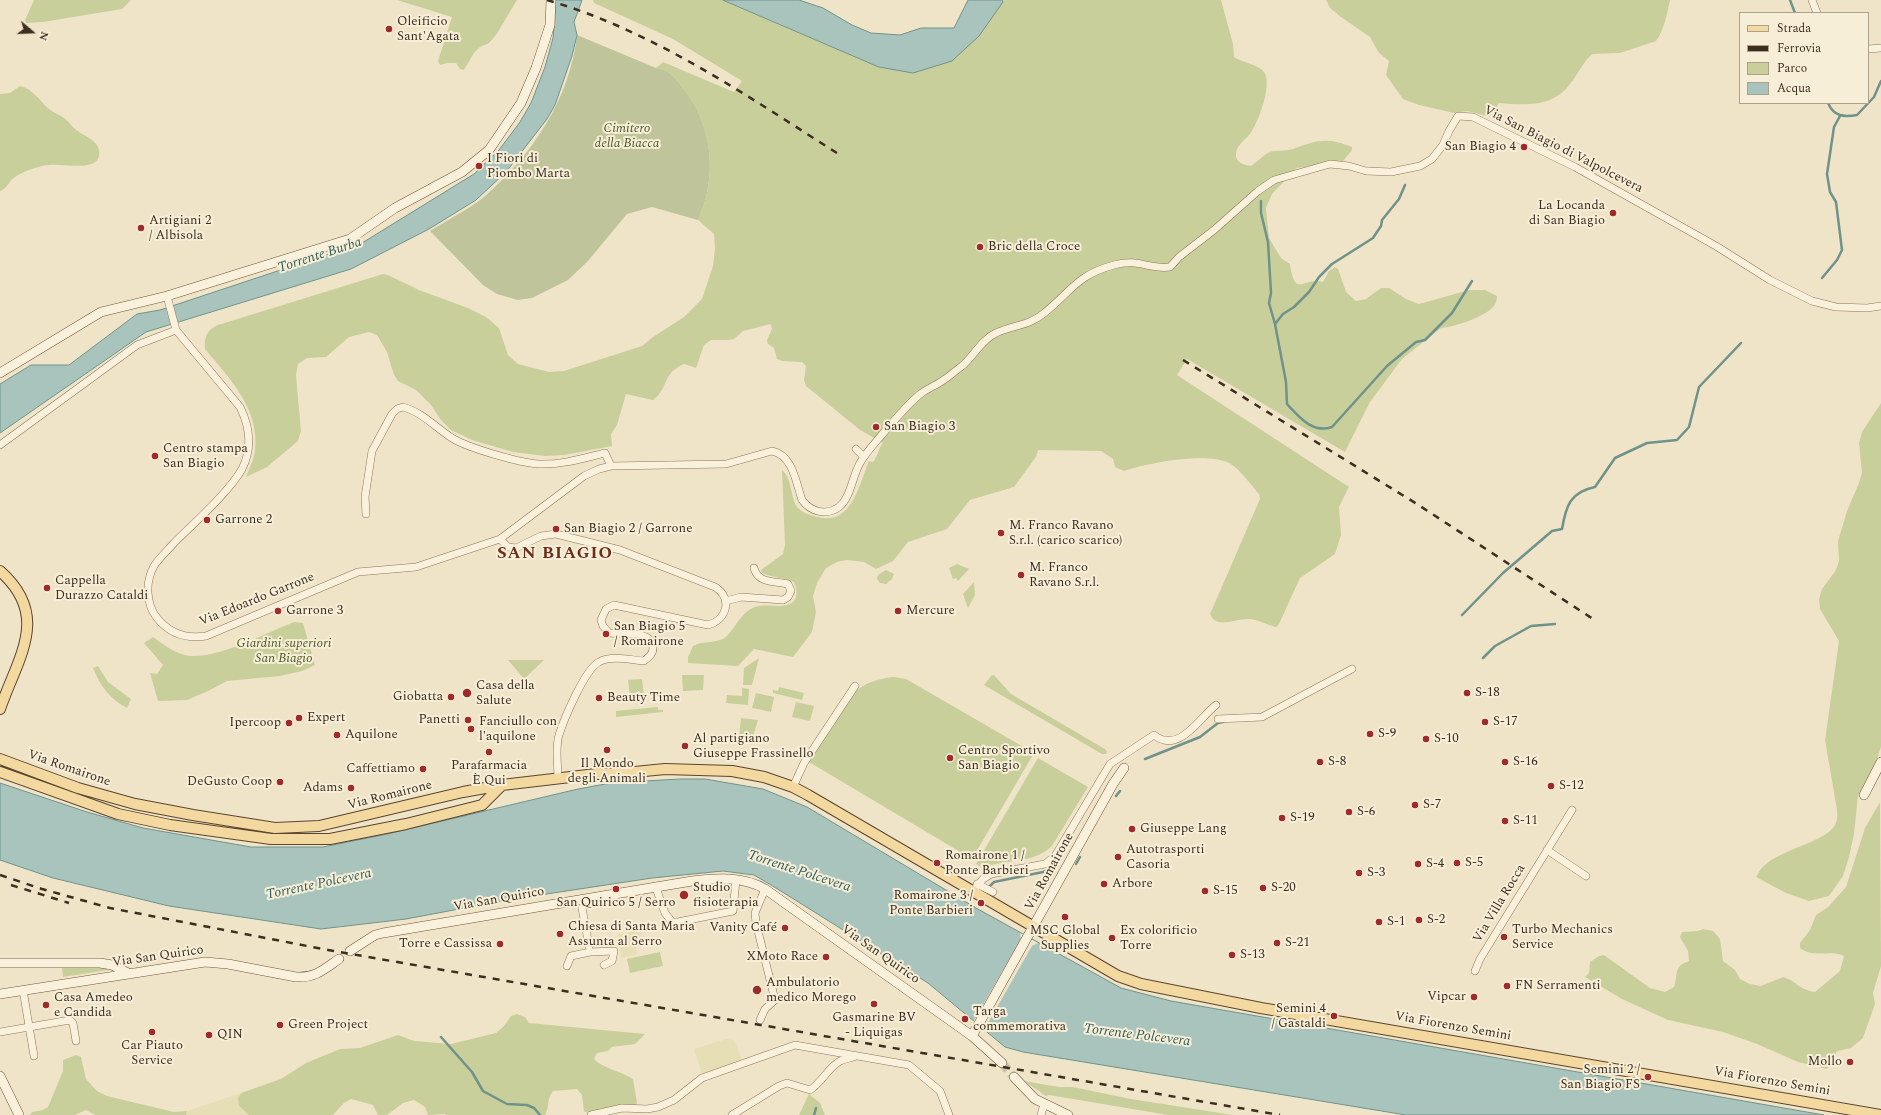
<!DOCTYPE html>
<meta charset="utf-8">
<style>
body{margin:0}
#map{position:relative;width:1881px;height:1115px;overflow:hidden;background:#f0e4c8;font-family:Spectral,serif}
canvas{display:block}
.legend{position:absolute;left:1739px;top:12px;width:130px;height:92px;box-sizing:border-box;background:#f7eed8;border:1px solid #ada18e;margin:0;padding:5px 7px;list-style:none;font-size:12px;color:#3d2e20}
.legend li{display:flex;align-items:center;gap:8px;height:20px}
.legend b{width:20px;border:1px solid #ada18e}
.north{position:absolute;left:12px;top:12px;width:40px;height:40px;-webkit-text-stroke:3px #f7eed8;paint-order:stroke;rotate:109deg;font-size:11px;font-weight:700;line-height:16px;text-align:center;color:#3d2e20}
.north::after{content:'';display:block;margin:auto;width:14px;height:18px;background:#3d2e20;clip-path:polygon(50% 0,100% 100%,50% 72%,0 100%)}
</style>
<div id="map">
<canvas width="1881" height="1115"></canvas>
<ul class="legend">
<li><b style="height:5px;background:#f3d9a0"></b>Strada</li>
<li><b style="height:5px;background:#3d2e20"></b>Ferrovia</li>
<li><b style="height:11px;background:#c9cf9b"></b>Parco</li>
<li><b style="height:11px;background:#a9c4bc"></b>Acqua</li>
</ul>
<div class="north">N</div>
</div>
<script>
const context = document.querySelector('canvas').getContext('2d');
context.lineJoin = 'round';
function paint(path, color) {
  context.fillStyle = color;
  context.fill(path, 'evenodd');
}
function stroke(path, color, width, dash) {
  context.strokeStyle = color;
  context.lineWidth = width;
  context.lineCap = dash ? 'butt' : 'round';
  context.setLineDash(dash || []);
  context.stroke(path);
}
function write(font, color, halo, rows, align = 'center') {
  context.font = font + ' Spectral,serif';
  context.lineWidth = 4;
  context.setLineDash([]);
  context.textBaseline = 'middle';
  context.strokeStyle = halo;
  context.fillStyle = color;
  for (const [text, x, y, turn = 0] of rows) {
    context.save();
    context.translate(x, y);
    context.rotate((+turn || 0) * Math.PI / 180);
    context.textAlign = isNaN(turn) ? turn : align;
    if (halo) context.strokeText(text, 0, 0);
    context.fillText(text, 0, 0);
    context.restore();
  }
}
paint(new Path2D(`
 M643,930L636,948L637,954L621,958L618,934Z
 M726,1039L733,1040L736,1044L742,1061L702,1074L694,1049Z
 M241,1093L238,1098L239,1106L249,1115H186L187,1111Z`), '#e6deb5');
paint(new Path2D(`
 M34,0H131L122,9L43,22L26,23L25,20Z
 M397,0H517L496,35L489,43L480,47L474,53L464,70L460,69L456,63H447L440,65L438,61L452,17Z
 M593,0H723L822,43L913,73L1004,0H1221L1233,44L1234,57C1243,63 1258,64 1264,72C1273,84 1258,123 1250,134C1245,140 1236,146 1236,154C1235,163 1245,165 1251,166C1257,162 1262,156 1268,153C1275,149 1285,152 1293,149C1317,140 1327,137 1352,147V150L1343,161L1297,168L1272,194L1266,208L1269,238L1281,258L1290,264C1295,300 1304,276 1323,282L1329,271L1335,267L1338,269L1346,292L1356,301L1366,299L1381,288H1389L1406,299L1419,304L1469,290H1485L1497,296C1497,300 1496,304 1493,307C1485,317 1454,327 1441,328L1402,359L1370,402L1345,452L1187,359L1177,375L1349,487L1339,507L1341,535L1335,554L1300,578L1279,624L1276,627C1267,625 1257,619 1249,619C1235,618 1217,630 1210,614L1260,499L1259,494C1252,486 1239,468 1229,463C1206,452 1148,463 1124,471L1115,467L1113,459L1101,451L1038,450L1036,457L1014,487L970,500L947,529L908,542L893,561L876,569L864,562L847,560L837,562L826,568L817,583L813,596L816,612L812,632L793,657L754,649L738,666L688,663V657L693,646C702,641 714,643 723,639C735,632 740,609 759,606C770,604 784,609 793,602C799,597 796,587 794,582C783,577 773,578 762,573L761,570L783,554L785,545L782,470C792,478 790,496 797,507C802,513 810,515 818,517C852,526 859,484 869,461L873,462C878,456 878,449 883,443L860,430L806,386L804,380L806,366L802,362L782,361L777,359L774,348L768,344L767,340L772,329L771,324L743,331L734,339L728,340H711L704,345L696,368L684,364C662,373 669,388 653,400L626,394L617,425L611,434L612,446L564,455L545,456L513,452L472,440L451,430L441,420L431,405L416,390L398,381L394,375L387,352L377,335L369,332L349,337L326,357L307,358L298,364L296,375L301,431L298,441L267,467L246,477C249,469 254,459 255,451C260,409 230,379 205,349C204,338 206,330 218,325L383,274L388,275L419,290L468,308L486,317L499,328L508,355L518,364L549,372L564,371L642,346L653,337L684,317L702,299L713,266L715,249L714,234L698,220C718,177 713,124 682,87C675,77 668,69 656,68L663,62L734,92L742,81L673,39L594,3Z
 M1326,0H1670C1667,14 1664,30 1656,41L1620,53L1592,54C1581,65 1579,73 1570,84C1552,108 1525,105 1499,103L1490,117L1467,111L1454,113L1419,105L1403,99L1386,75L1389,61L1379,53L1370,37L1341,17L1330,8Z
 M20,86C33,89 39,100 48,108C57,116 63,114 72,126C79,135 97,138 99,150C103,174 64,163 49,165C38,166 24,171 15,177C9,181 7,189 0,191V94L10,93Z
 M1881,403V747L1876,762L1858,796L1854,834L1849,857L1843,876L1829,896L1809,901L1786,893L1756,877C1758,874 1760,869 1763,867C1778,850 1826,842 1835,825C1838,820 1837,814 1837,810L1825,740L1839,641L1820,609L1819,599L1822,589L1836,570L1839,561L1838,541L1847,511L1859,483L1862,473L1859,443L1862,432Z
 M957,564L969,569L958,581L956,578L953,579L949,568Z
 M886,570L894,574L892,579L886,584L880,583L877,579L878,575Z
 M974,582L975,595L968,608L963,594Z
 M294,622L303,623L315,665L302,671L280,676L227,681L208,691L187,700L158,701L150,673L157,674L163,665L144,643L153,637C164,645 177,655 191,656C220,658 266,633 294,622Z
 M759,658L752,685H743L744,668Z
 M508,660H544L524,679Z
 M98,666L108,682L131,699L127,708C110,699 100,686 93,668Z
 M682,675H704L703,690L683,691Z
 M992,675H994L1011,694L1105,749L1107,752L1106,754H1102L984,685Z
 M894,677L906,679L1034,753L972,859L809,762L851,695C864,683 876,679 894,677Z
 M642,679L644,695L630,697L628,680Z
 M779,687L804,693L802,700L773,693V690L778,691Z
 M742,688L749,689L748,705L726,703L727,695L742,696Z
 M756,693L774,697L771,712L752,708Z
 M796,702L814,706L810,721L792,717Z
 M658,707V710H663V712L616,717V711Z
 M741,718L758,720L752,740L739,737Z
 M1038,758L1088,787L1052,846C1032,865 1006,858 983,868L976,864Z
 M1880,802L1881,966L1873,993L1875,1004L1863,1038L1851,1048L1837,1051L1830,1065L1827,1069L1798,1062L1757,1044L1723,1032L1668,1020L1622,999L1585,977L1589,973L1590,962L1599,956L1604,955L1650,988L1665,992L1674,987C1679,974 1672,967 1689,961L1688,951L1680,937L1682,932L1698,931L1703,929L1713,931L1720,939L1723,961L1735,970L1740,979L1750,984L1761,986L1783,977C1797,981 1797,989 1815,992L1840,971L1844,956C1829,949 1814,959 1800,948V943L1810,930L1816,915L1828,907L1846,887L1865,828Z
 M660,952L663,966L630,973L627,959Z
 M103,966L108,969V970L63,977L62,968Z
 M517,1014L525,1017L529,1023L645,1034L635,1044L612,1047L608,1051L597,1053L594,1059C600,1067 623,1072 633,1079L637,1103L635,1106L584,1112L582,1095L577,1089L553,1091C546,1100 550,1106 545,1115H446L445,1114L428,1115L425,1107L414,1100L403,1103L387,1115H378L373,1105L351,1099L344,1103L333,1115H249L239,1106L238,1098L241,1093L281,1079L306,1063L340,1049L360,1048L398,1035L414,1041L451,1044L496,1033L504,1026L511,1016Z
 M76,1055L81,1057L86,1079L97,1091L107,1096L174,1112L187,1111L186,1115H95L86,1110L75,1115H30L32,1112L43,1110L48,1107L63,1071V1060Z
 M1024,1081L1059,1087H1073L1131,1099L1233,1115H1168L1049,1095L1046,1096Z
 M809,1094L820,1103L825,1115H799Z`), '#c9cf9b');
paint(new Path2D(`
 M577,35L656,68C668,69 675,77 682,87C713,124 718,177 698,220L652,207L627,214L587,262L568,280L532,298L518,300L497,294L483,285L430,231C447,220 468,210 484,197C532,155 570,99 577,35Z`), '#bfc49a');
const water = new Path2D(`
 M556,0H582L574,22L577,35L572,56L555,105L547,119L506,172L476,200L429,229L351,269L146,332L0,433V384L31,365H69L137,314L160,310L362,243L474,174L499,150L520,122L531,103L545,67L553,38Z
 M723,0H799L823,8L852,25L871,33L900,35L921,28H954L968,0H1002L1003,2L979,36L952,61L913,73L879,67Z
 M680,779H705L763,789L807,807L976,908L1121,988L1171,1001L1824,1115H1406L1023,1052L1005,1047L928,983L776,888L754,875L723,871L652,878L507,900L406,919L321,929L169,906L53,878L0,860V783L87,812L143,828L251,847H323L387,834L578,789L611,783Z`);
paint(water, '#a9c4bc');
stroke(water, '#6f938a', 1);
paint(new Path2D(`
 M1020,933L1038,943L1032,946L984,1030L973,1022L1021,939Z`), '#f0e4c8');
stroke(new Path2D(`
 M1790,0L1795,13
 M1828,103C1834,117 1844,117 1857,115L1874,97L1881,81
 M1405,185L1399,199L1382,220L1381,226L1373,238L1332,264L1319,277L1309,292L1294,307L1283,314L1275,324L1286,382L1287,404C1299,417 1313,434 1332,427L1387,366L1416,342L1425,340L1452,313L1472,281
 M1261,201V213L1268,242L1271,293L1269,303L1275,324
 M1822,278L1837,260L1842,250L1836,202L1830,192L1827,174L1834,127L1840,116
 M1462,615L1503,573L1552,531L1562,529C1566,506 1570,492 1595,487L1615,458L1647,443L1677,440L1689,427L1699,387L1741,343
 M1483,658L1495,646L1531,626L1555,624
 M1145,759L1200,737L1218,723L1223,722
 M1116,796L1120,791
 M1076,864L1080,857
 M989,887L994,882L1043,872L1053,868
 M441,1037L472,1072L483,1091L507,1104L527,1105L534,1108L540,1115
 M814,1115L816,1108`), '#6f938a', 2.5);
stroke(new Path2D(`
 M1002,1063L1014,1077`), '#ccc0a6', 9, [9, 4.5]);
const street = new Path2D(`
 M1812,0L1817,13
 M1868,49L1881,48
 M167,296L176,330L240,407C250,427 252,449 242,469C230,491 193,524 174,543C167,551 159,558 154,566C145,582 146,604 157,618C170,634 187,639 206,636L358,572L416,567L500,539L584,476L599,469L611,466L726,464L772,451C793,455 796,483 802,500C811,512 826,516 839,507C851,497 852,477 860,463C865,454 873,445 880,437C892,423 905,407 919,395C926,389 935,386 942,381C949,377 955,371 962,366C973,357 982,339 996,333C1013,325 1028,326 1043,314C1071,292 1076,275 1114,265C1140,258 1148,270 1170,267L1179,257L1214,230L1258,191L1274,180L1330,164L1349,166L1366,171L1391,172L1420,166L1432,159L1443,145L1449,131L1458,116L1473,117L1575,167L1716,246L1770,280L1812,301L1836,307L1867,308L1881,306
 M0,445L137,345L176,330
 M856,449L864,457
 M366,514L365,497L372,451L392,414L397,409L403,407C422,412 436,428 452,438C468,448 520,463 539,464C562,465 584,458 605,453L611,466
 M500,539L508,547L516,548L541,536L556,534L620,550L715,587C733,598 727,620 708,625L614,605L606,609L601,620L603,626L609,633C622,634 653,630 653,648C653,654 649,657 644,661C630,660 612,655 599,662C585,669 564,719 559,735C555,747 558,765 558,778
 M726,601L741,597L783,600L788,597L791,591L788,584C776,581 758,584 754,568
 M1218,719L1262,717L1352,669
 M793,787L804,763L855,686
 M1547,850L1586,876
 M977,884L993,892
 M656,888L665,913L672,922H678L733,911L736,880
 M973,891L983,879L991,874L1045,864L1055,856L1110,764L1154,735C1179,755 1200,717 1216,705
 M582,908L589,946
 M567,966L571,956L590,952L614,951L612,961L604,965
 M1475,971L1480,959L1572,810
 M23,990L34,1056
 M760,1020L765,1009L775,1000L756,923L755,913L765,889
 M0,1032L70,1020L73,1023L76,1041
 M591,1115L622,1108L647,1109L658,1107L674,1100L702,1078L795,1045L909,1065L940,1091L949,1115
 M732,1115L779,1086L787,1083L810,1090C822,1082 828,1068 840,1061C845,1059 851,1058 856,1056
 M1041,1115L1044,1104`);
const secondary = new Path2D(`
 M0,373L101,312L167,296L350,239L395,208L462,172L489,150L521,103L536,68L550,25L551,0
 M1864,795L1881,762
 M350,951L375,935L383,933L692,881C717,878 743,876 765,889L972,1036L1002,1063
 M0,963H100L112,965L130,974
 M0,994L205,962L228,964L296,977C315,978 323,970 339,959
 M972,1036L1113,784L1124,768
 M0,1076L19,1115
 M1014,1077L1035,1099L1068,1115`);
const primary = new Path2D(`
 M0,571C51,616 18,657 0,709
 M0,759L78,788L135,804L193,815L275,828L319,826L463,792L502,785L596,774H614L665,769L732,771L764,777L793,787L808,795L1118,976L1141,984L1261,1008L1881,1115
 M0,772L118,814L170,825L271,839H330L406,824L482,805L502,785`);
stroke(street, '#8d765c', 8);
stroke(secondary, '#6f573f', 10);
stroke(primary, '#5b4430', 12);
stroke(street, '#faf1dc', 7);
stroke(secondary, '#faf1dc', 9);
stroke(primary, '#f3d9a0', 10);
stroke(new Path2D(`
 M547,0C654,31 747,96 840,155
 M1183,360L1417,504L1593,619
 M0,875L42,889L110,908L328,950L1280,1115
 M11,885L69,903`), '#3d2e20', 2.5, [7, 7]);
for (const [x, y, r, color] of [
 [389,29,4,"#9e2a2b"],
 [1524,147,4,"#9e2a2b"],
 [479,166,4,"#9e2a2b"],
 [1613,213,4,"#9e2a2b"],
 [141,228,4,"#9e2a2b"],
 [980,247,4,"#9e2a2b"],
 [876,427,4,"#9e2a2b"],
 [155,456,4,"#9e2a2b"],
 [207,520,4,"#9e2a2b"],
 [556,529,4,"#9e2a2b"],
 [1001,533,4,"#9e2a2b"],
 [1021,575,4,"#9e2a2b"],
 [47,588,4,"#9e2a2b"],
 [278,611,4,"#9e2a2b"],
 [898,611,4,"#9e2a2b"],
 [606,634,4,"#9e2a2b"],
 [467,693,5,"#9e2a2b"],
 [1467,693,4,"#9e2a2b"],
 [451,697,4,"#9e2a2b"],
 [599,698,4,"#9e2a2b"],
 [299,718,4,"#9e2a2b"],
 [468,720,4,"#9e2a2b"],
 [1485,722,4,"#9e2a2b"],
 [289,723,4,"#9e2a2b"],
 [471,729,4,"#9e2a2b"],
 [1370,734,4,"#9e2a2b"],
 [337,735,4,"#9e2a2b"],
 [1426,739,4,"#9e2a2b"],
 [685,746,4,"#9e2a2b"],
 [607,750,4,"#9e2a2b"],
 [489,752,4,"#9e2a2b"],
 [950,758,4,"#9e2a2b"],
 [1320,762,4,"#9e2a2b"],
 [1505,762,4,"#9e2a2b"],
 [423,769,4,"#9e2a2b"],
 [280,782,4,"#9e2a2b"],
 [1551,786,4,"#9e2a2b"],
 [351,788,4,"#9e2a2b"],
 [1415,805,4,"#9e2a2b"],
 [1349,812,4,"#9e2a2b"],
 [1282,818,4,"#9e2a2b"],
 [1505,821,4,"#9e2a2b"],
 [1132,829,4,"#9e2a2b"],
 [1118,857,4,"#9e2a2b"],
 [937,863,4,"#9e2a2b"],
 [1457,863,4,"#9e2a2b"],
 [1418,864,4,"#9e2a2b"],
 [1359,873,4,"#9e2a2b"],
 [1104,884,4,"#9e2a2b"],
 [1263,888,4,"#9e2a2b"],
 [616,889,4,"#9e2a2b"],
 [1205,891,4,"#9e2a2b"],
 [684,895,5,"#9e2a2b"],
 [981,903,4,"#9e2a2b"],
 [1065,917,4,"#9e2a2b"],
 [1419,920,4,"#9e2a2b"],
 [1379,922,4,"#9e2a2b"],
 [785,928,4,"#9e2a2b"],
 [560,934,4,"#9e2a2b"],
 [1504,937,4,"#9e2a2b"],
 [1112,938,4,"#9e2a2b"],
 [1277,943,4,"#9e2a2b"],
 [500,944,4,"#9e2a2b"],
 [1232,955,4,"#9e2a2b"],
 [826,957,4,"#9e2a2b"],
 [1507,986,4,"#9e2a2b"],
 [757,990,5,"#9e2a2b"],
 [1474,997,4,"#9e2a2b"],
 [874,1004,4,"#9e2a2b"],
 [46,1005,4,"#9e2a2b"],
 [1334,1016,4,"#9e2a2b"],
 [965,1019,4,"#9e2a2b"],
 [280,1025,4,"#9e2a2b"],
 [152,1032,4,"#9e2a2b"],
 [209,1035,4,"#9e2a2b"],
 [1850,1062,4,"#9e2a2b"],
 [1648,1077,4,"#9e2a2b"]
]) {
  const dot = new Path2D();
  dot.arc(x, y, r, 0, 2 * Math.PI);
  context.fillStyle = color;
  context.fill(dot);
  stroke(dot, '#f7eed8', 1.5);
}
write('13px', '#3d2e20', '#f7eed8', [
 ["Oleificio",397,22],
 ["Sant'Agata",397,37],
 ["San Biagio 4",1516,147,"right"],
 ["I Fiori di",487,159],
 ["Piombo Marta",487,174],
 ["La Locanda",1605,206,"right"],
 ["di San Biagio",1605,221,"right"],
 ["Artigiani 2",149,221],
 ["/ Albisola",149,236],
 ["Bric della Croce",988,247],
 ["San Biagio 3",884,427],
 ["Centro stampa",163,449],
 ["San Biagio",163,464],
 ["Garrone 2",215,520],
 ["M. Franco Ravano",1009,526],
 ["S.r.l. (carico scarico)",1009,541],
 ["San Biagio 2 / Garrone",564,529],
 ["M. Franco",1029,568],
 ["Ravano S.r.l.",1029,583],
 ["Cappella",55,581],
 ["Durazzo Cataldi",55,596],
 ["Garrone 3",286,611],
 ["Mercure",906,611],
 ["San Biagio 5",614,627],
 ["/ Romairone",614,642],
 ["Casa della",476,686],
 ["Salute",476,701],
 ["S-18",1475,693],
 ["Giobatta",443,697,"right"],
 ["Beauty Time",607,698],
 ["Expert",307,718],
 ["Panetti",460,720,"right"],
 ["Fanciullo con",479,722],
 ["l'aquilone",479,737],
 ["S-17",1493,722],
 ["Ipercoop",281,723,"right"],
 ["S-9",1378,734],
 ["Aquilone",345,735],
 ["Al partigiano",693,739],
 ["Giuseppe Frassinello",693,754],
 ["S-10",1434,739],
 ["Centro Sportivo",958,751],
 ["San Biagio",958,766],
 ["S-8",1328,762],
 ["S-16",1513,762],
 ["Il Mondo",607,764,"center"],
 ["degli Animali",607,779,"center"],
 ["Parafarmacia",489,766,"center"],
 ["È Qui",489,781,"center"],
 ["Caffettiamo",415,769,"right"],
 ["DeGusto Coop",272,782,"right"],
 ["S-12",1559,786],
 ["Adams",343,788,"right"],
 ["S-7",1423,805],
 ["S-6",1357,812],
 ["S-19",1290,818],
 ["S-11",1513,821],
 ["Giuseppe Lang",1140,829],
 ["Autotrasporti",1126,850],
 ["Casoria",1126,865],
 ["Romairone 1 /",945,856],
 ["Ponte Barbieri",945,871],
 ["S-5",1465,863],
 ["S-4",1426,864],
 ["S-3",1367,873],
 ["Arbore",1112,884],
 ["Studio",693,888],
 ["fisioterapia",693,903],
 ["S-20",1271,888],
 ["S-15",1213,891],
 ["Romairone 3 /",973,896,"right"],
 ["Ponte Barbieri",973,911,"right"],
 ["San Quirico 5 / Serro",616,903,"center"],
 ["S-2",1427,920],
 ["S-1",1387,922],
 ["Chiesa di Santa Maria",568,927],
 ["Assunta al Serro",568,942],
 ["Vanity Café",777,928,"right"],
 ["Turbo Mechanics",1512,930],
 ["Service",1512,945],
 ["MSC Global",1065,931,"center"],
 ["Supplies",1065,946,"center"],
 ["Ex colorificio",1120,931],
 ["Torre",1120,946],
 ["S-21",1285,943],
 ["Torre e Cassissa",492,944,"right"],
 ["S-13",1240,955],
 ["XMoto Race",818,957,"right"],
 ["Ambulatorio",766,983],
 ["medico Morego",766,998],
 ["FN Serramenti",1515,986],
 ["Vipcar",1466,997,"right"],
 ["Casa Amedeo",54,998],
 ["e Candida",54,1013],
 ["Semini 4",1326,1009,"right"],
 ["/ Gastaldi",1326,1024,"right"],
 ["Targa",973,1012],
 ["commemorativa",973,1027],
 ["Gasmarine BV",874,1018,"center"],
 ["- Liquigas",874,1033,"center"],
 ["Green Project",288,1025],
 ["QIN",217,1035],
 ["Car Piauto",152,1046,"center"],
 ["Service",152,1061,"center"],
 ["Mollo",1842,1062,"right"],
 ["Semini 2 /",1640,1070,"right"],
 ["San Biagio FS",1640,1085,"right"]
], 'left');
write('italic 13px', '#4d5a26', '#f7eed8', [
 ["Cimitero",627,129],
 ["della Biacca",627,144],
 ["Giardini superiori",284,644],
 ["San Biagio",284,659]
]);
write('13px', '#3d2e20', '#f7eed8', [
 ["Via San Biagio di Valpolcevera",1563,150,27],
 ["Via Edoardo Garrone",257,600,-22],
 ["Via Romairone",69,769,19],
 ["Via Romairone",390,796,-14],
 ["Via Romairone",1050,872,-61],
 ["Via San Quirico",499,900,-10],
 ["Via Villa Rocca",1500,904,-59],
 ["Via San Quirico",880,955,35],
 ["Via San Quirico",158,957,-8],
 ["Via Fiorenzo Semini",1453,1027,10],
 ["Via Fiorenzo Semini",1772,1082,10]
]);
write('italic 14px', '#2f5d5a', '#f7eed8', [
 ["Torrente Burba",320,256,-18],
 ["Torrente Polcevera",799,872,18],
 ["Torrente Polcevera",319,885,-12],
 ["Torrente Polcevera",1137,1036,7]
]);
context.letterSpacing = '1px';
write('bold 17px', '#6b2e1e', '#f7eed8', [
 ["SAN BIAGIO",555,555]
]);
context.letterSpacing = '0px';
</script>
